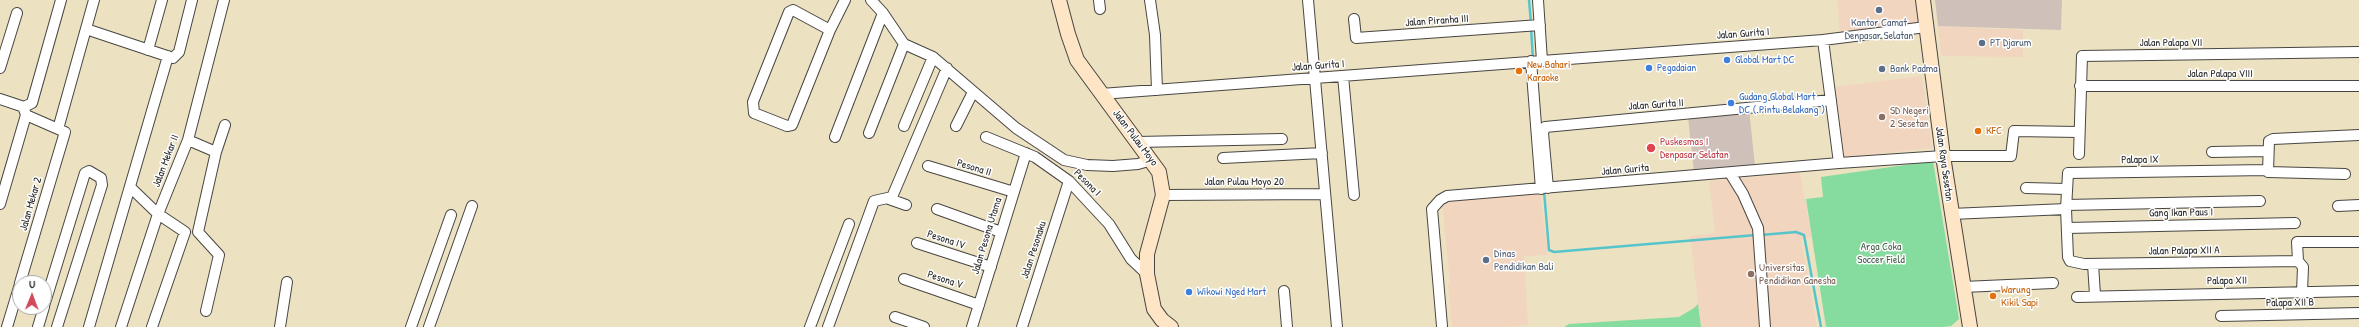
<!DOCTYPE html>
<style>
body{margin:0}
#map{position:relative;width:2359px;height:327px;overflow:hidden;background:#ece2c2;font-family:"Patrick Hand",sans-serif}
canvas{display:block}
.north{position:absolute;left:12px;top:275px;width:40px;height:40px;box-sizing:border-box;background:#fff;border:1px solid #aaa;border-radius:50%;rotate:1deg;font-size:11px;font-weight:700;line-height:16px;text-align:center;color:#2b2b2b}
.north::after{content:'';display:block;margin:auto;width:14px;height:18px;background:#d1495b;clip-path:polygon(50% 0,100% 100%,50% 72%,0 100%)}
</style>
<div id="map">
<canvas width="2359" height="327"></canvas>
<div class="north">U</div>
</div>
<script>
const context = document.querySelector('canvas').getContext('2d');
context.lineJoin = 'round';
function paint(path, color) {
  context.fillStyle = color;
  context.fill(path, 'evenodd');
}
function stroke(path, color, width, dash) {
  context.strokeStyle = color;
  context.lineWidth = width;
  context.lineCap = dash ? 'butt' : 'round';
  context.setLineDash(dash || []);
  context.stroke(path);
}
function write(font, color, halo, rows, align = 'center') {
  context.font = font + ' "Patrick Hand",sans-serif';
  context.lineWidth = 3;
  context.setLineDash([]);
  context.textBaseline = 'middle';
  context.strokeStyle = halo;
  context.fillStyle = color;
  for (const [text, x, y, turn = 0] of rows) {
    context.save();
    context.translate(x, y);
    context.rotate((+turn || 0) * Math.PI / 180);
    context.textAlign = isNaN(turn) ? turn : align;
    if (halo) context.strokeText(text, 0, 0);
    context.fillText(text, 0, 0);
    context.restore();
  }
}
paint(new Path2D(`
 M1837,0H1919L1920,22L1840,34Z
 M1938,26L2023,30V57L1941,56Z
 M1922,76L1932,148L1841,158L1832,87Z
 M1800,173L1812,237L1801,239L1817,327H1701L1690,236L1715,233L1709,181Z
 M1540,192L1548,255L1524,256L1528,325L1505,327H1452L1448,284L1450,283L1442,203L1451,198Z`), '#f2d5be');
paint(new Path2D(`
 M1935,0H2062L2061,30L1938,26Z
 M1749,109L1755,166L1694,172L1688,117Z`), '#cfc1ba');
paint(new Path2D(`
 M1933,161L1959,319L1951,326L1943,327H1826L1806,199L1823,197L1821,177Z
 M1698,304L1701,327H1564L1569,324L1679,317L1694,308Z`), '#86dc9e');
stroke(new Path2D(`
 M1529,0L1531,23
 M1531,28L1533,59
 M1544,191L1549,250L1554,252L1756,235
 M1761,235L1796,232L1804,235L1821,327`), '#56c4cb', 2.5);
const street = new Path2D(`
 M871,0L883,13L904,44L933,57L1016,128L1064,160L1087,165L1113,166L1138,164L1152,160
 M1099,0L1100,9
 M1150,0L1155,35L1157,90
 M1308,0L1337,327
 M1354,19L1356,38L1540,25
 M86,29L173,58L179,52L192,0
 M830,30L793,10L789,12L753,102L754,113L787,126L792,125L830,30L845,0
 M1823,40L1839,163
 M148,50L162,0
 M1531,61L1541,189
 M1542,61L1823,40L1926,27
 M0,68L17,13
 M1343,76L1354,195
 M2080,86H2359
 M1101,94L1542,61L1538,0
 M0,99L24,107L32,103L61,0
 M904,126L933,57
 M956,126L973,92
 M58,129L94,0
 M869,133L904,44
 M835,137L883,13
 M986,137L1035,157L1069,181L1109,224L1131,259L1147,274
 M188,140L216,152
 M1138,142L1282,139
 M2212,152L2267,151
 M2079,154L2082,56L2359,52
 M1223,158L1322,153
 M928,166L1014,192
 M2267,170L2068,173L2066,209L2068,257L2070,261L2084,264L2298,261L2303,267L2302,292
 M1730,173L1743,194L1758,228L1765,327
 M2345,174L2268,172L2269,141L2273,139L2359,135
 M130,187L158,214L185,232L152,327
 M1548,188L1543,133L1545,127L1831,100
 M2026,188L2066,189
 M1163,195L1325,194
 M889,199L906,205
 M0,204L26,115L24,109
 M2066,205L2260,201
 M2338,206L2359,205
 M937,209L1001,232
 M1951,214L2066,209
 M2067,228L2295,223
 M917,243L991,267
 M2298,261L2297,242H2359
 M2093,264L2095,295
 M904,279L979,305
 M20,283L65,132L26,115
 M1963,287L2053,283
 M1284,291L1287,327
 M2077,297L2359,291
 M44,306L85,173L89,171L101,178L102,185L57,327
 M206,311L219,255L198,232L216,152L225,125
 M2221,316L2359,313
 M895,317L924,327
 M1442,326L1432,209L1440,200L1447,196L1839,163L1943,156H2011L2014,131L2079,132
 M7,327L20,284
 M38,327L44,307
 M89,327L168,56
 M121,327L158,214L188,140L224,0
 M280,327L287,282
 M411,327L451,215
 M429,327L472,206
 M810,327L849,224
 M828,327L874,201L892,197L947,68
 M972,327L1026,153
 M1022,327L1069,181`);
const secondary = new Path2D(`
 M1059,0L1068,34L1077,60L1159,172L1163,195L1147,254V274L1154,309L1162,320L1171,327
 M1923,0L1943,156L1970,327`);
stroke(street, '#484642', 12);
stroke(secondary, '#484642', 16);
stroke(street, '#fff', 10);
stroke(secondary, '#fde5c5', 14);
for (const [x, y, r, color] of [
 [1879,10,4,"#5c6f8a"],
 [1982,43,4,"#5c6f8a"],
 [1727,60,4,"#3f7fe0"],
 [1649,68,4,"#3f7fe0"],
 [1882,69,4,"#5c6f8a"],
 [1519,71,4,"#e8710a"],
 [1731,103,4,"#3f7fe0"],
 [1882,117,4,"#8d6e63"],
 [1978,131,4,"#e8710a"],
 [1651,148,5,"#e0444e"],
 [1486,260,4,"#5c6f8a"],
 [1751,274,4,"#8d6e63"],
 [1189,292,4,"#3f7fe0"],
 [1993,296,4,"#e8710a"]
]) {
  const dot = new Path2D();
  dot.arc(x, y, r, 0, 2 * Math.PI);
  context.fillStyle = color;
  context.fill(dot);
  stroke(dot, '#fff', 1.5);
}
write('11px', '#2b2b2b', '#fff', [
 ["Jalan Piranha III",1437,21,-4],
 ["Jalan Gurita I",1743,34,-4],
 ["Jalan Palapa VII",2171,43],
 ["Jalan Gurita I",1318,66,-4],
 ["Jalan Palapa VIII",2220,74],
 ["Jalan Gurita II",1656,105,-4],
 ["Jalan Pulau Moyo",1135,138,53],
 ["Palapa IX",2140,160,-1],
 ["Jalan Mekar II",166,161,-69],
 ["Jalan Raya Sesetan",1944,164,82],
 ["Pesona II",974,168,17],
 ["Jalan Gurita",1625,170,-5],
 ["Jalan Pulau Moyo 20",1244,182],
 ["Pesona I",1087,183,45],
 ["Jalan Mekar 2",31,204,-74],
 ["Gang Ikan Paus I",2181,213,-1],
 ["Jalan Pesona Utama",987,236,-73],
 ["Pesona IV",946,240,18],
 ["Jalan Pesonaku",1034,250,-72],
 ["Jalan Palapa XII A",2184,251,-1],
 ["Pesona V",945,280,18],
 ["Palapa XII",2227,281,-1],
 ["Palapa XII B",2290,303,-1]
]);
write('11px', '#4e5e75', '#fff', [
 ["Kantor Camat",1879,23,"center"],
 ["Denpasar Selatan",1879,36,"center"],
 ["PT Djarum",1990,43],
 ["Bank Padma",1890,69],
 ["Dinas",1494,254],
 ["Pendidikan Bali",1494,267]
], 'left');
write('11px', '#366cbe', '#fff', [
 ["Global Mart DC",1735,60],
 ["Pegadaian",1657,68],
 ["Gudang Global Mart",1739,97],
 ["DC ( Pintu Belakang )",1739,110],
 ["Wikowi Nged Mart",1197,292]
], 'left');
write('11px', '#c56008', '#fff', [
 ["New Bahari",1527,65],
 ["Karaoke",1527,78],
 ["KFC",1986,131],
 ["Warung",2001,290],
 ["Kikil Sapi",2001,303]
], 'left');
write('11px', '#785e54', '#fff', [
 ["SD Negeri",1890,111],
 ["2 Sesetan",1890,124],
 ["Universitas",1759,268],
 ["Pendidikan Ganesha",1759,281]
], 'left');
write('11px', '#be3a42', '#fff', [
 ["Puskesmas I",1660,142],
 ["Denpasar Selatan",1660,155]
], 'left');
write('11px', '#46604e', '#fff', [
 ["Arga Coka",1881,247],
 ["Soccer Field",1881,260]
]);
</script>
